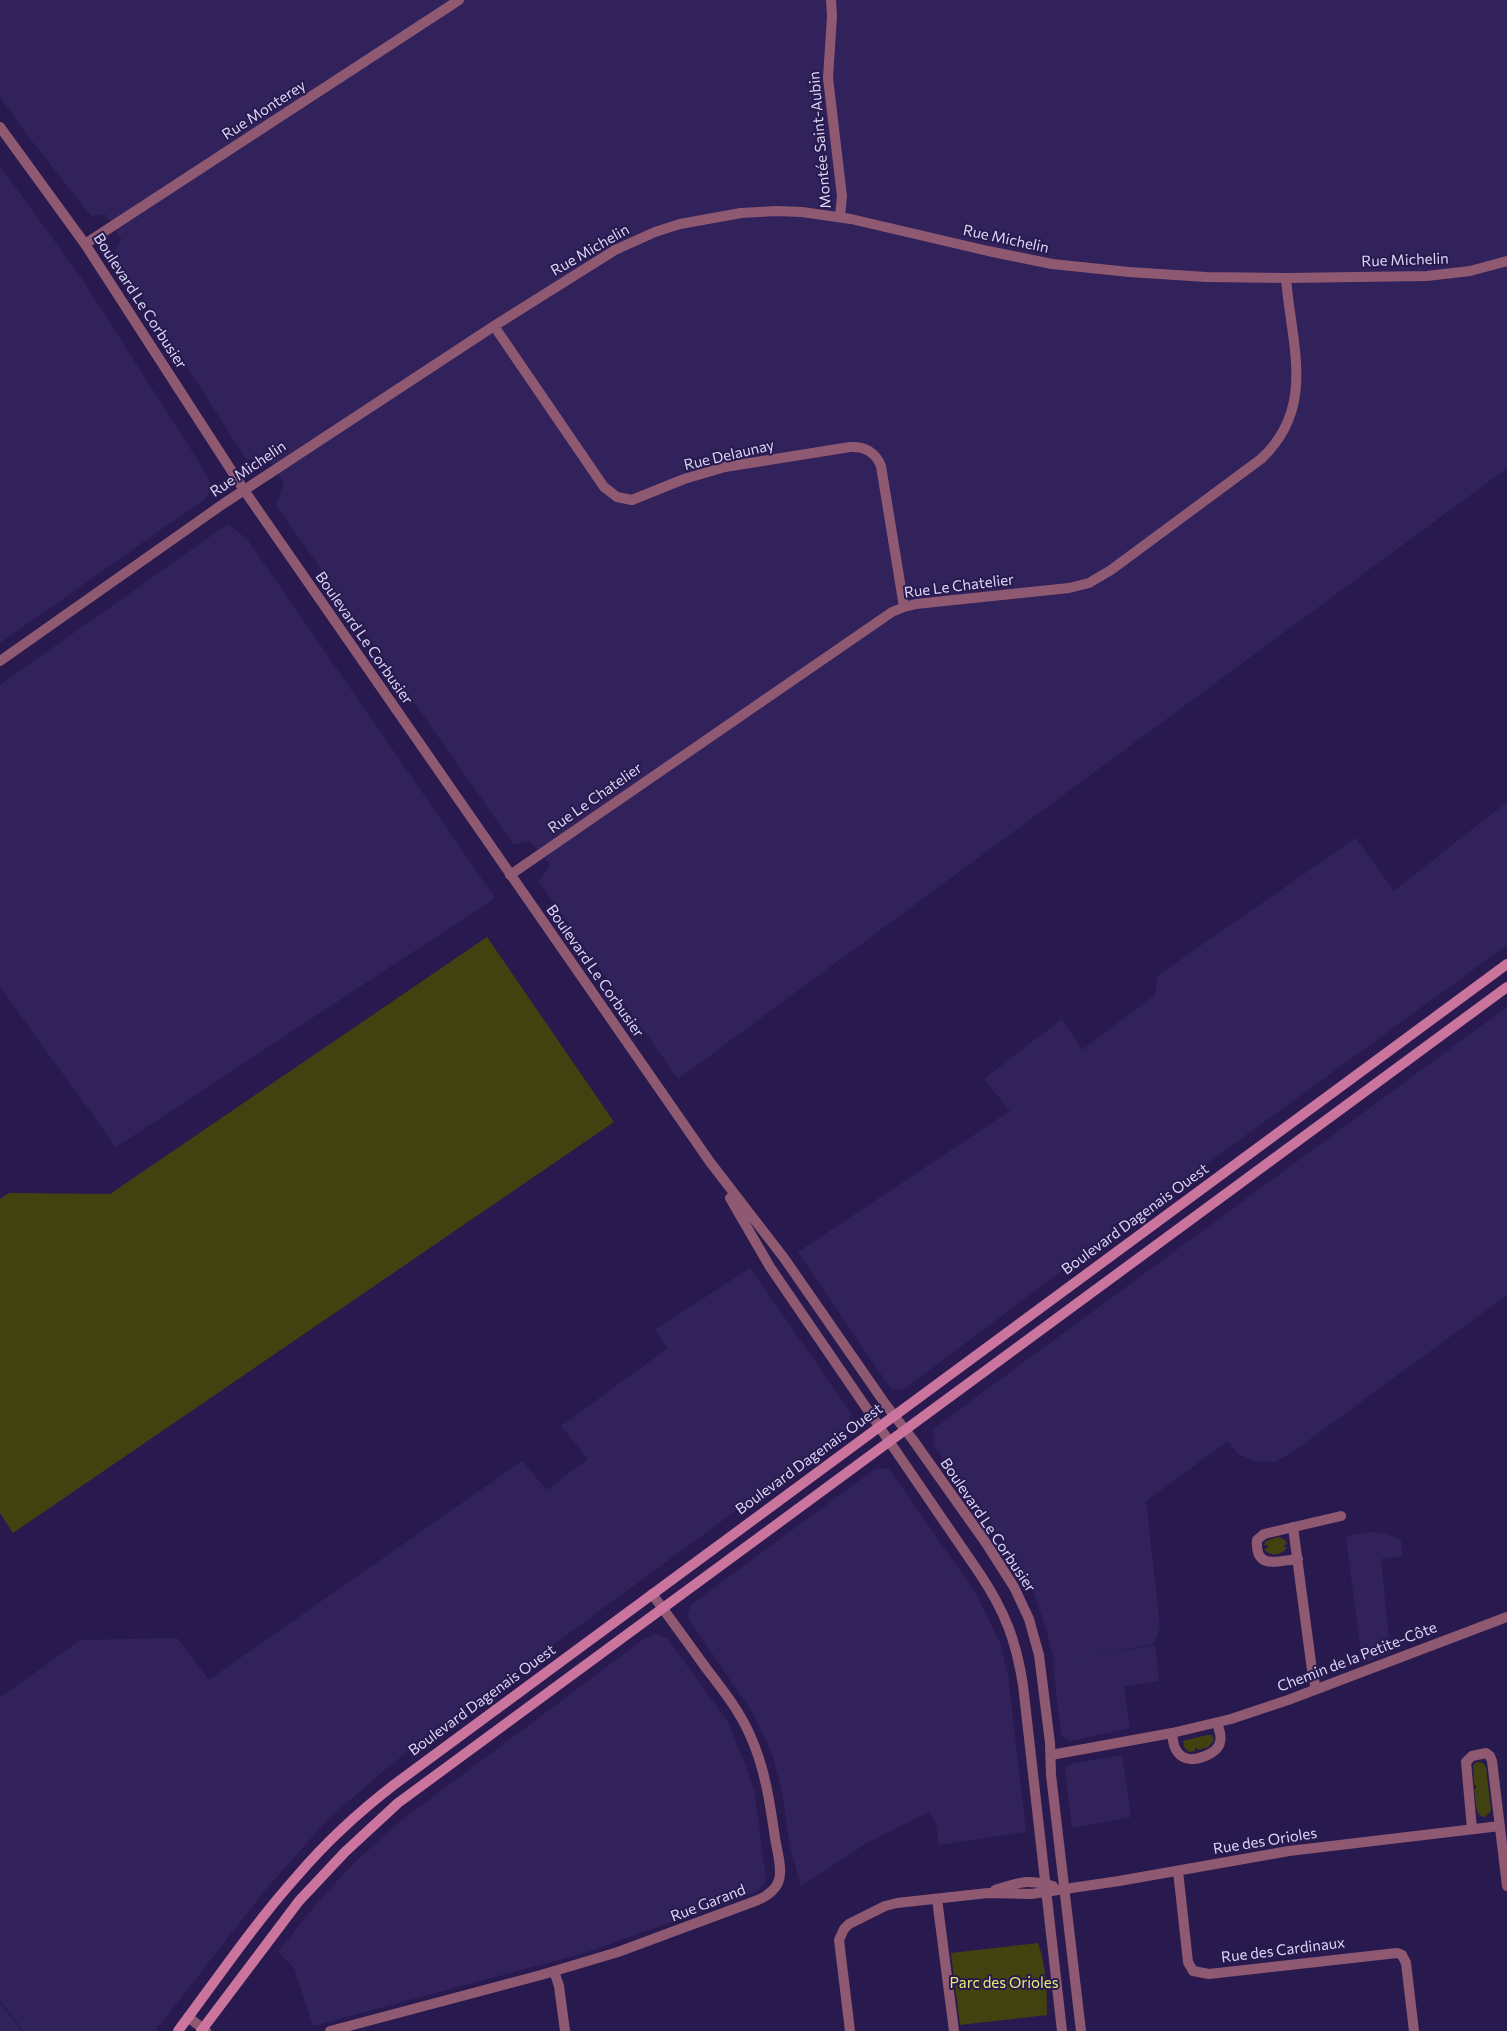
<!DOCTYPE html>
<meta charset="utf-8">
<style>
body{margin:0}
canvas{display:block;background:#281a4e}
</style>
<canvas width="1507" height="2031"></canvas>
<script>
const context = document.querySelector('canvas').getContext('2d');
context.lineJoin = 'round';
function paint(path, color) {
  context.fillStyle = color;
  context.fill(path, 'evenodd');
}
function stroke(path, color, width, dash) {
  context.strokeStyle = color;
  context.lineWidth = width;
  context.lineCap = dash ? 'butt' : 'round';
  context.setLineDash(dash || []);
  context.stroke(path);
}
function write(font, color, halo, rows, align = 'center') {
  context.font = font + ' Commissioner,sans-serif';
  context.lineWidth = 4;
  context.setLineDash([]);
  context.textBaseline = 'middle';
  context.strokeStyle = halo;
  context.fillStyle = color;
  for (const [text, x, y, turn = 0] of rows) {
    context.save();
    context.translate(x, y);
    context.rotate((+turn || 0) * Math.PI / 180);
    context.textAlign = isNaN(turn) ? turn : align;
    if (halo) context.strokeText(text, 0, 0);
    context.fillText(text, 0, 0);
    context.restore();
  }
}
paint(new Path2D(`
 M0,0H1507V468L678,1079L539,882L550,865L530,841L514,845L276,505L284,482L267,459H246L116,256L117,246L122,240L105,214L91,216L28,136L0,97Z
 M0,166L82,279L207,475L210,484L209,491L206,498L0,643Z
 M228,524L247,539L495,898L116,1147L0,987V685Z
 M1507,802V945L1128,1221L903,1390L891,1389L798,1252L1010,1111L984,1079L1062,1019L1082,1050L1155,995L1157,976L1356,838L1394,891Z
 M1507,1007V1295L1291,1453L1274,1462L1255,1461L1238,1454L1228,1441L1146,1501L1160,1627L1154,1644L1083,1657L1155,1645L1159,1681L1124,1687L1130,1728L1070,1741L1061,1735L1053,1663L1055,1662L1045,1626L1030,1582L1008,1547L934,1446L933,1429Z
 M750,1268L851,1413L848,1428L394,1762L328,1819L266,1889L155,2031H24L0,2001V1698L80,1640L177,1638L209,1680L522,1461L547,1490L588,1459L561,1426L668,1348L655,1330Z
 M876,1468L889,1469L975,1592L1001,1645L1008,1676L1026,1832L939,1845L936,1823L929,1812L867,1843L801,1886L790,1847L783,1797L773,1756L754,1715L687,1616L691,1605Z
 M1371,1532L1387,1534L1401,1540L1402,1556L1381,1559L1390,1653L1362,1663L1346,1536Z
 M655,1634L667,1638L728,1722L744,1761L755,1794L766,1880L757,1892L584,1953L313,2026L294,1968L278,1952L316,1904L353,1864L398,1823L644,1639Z
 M1122,1755L1131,1817L1072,1828L1065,1768L1071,1764Z
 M0,2003L22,2031H0Z`), '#31225c');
paint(new Path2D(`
 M487,937L614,1122L13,1533L0,1513V1199L9,1193L110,1194Z
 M1278,1537L1285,1540L1287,1544L1284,1545V1547H1287C1282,1556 1270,1557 1264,1549L1268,1548L1267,1545H1264L1266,1541Z
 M1207,1735H1212L1214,1740L1208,1747L1198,1750L1197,1748H1195V1751L1189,1752L1184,1747L1183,1741Z
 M1477,1762L1483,1763L1486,1767L1491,1811L1485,1817L1480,1816L1477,1811L1474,1789H1476V1785H1474L1473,1765Z
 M1038,1943C1046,1965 1047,1992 1047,2015L960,2025L951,1953Z`), '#414210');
stroke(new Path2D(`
 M831,0L832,16L828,78L842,196L840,217
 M85,244L459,0
 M494,326L604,487L617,497L632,500L684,479L725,467L850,447C865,446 876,453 881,466L904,607
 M0,661L223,504L494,326L615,250L655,232L680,224L741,213L776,211L802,212L851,219L988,251L1052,264L1129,272L1206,277L1286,278L1427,276L1470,271L1507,261
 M510,875L892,612L904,607L916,604L1069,588L1089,583L1111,570L1261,459C1317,407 1291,344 1286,278
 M1293,1527L1312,1670L1316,1689
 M1298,1559C1276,1561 1255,1570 1257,1540L1264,1534L1341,1516
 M1172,1733C1173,1742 1174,1752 1183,1757C1193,1763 1218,1754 1220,1742C1222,1736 1219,1729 1217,1723
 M1472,1829L1466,1762L1472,1756L1486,1753L1490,1756L1492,1761L1507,1886
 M1178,1871L1188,1962L1193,1971L1209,1974L1397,1953L1402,1955L1406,1963L1414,2031
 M995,1890C1020,1882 1026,1879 1053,1886
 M937,1899L954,2031
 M554,1971L559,1986L565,2031
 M188,2017L206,2031
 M330,2031L541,1975L618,1952L758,1900C789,1886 780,1867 775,1838C770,1803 765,1768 750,1735C739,1710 722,1689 706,1668C688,1643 670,1618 652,1594
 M850,2031L839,1940L844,1929L849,1924L885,1906L897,1903L988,1893L1031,1894L1119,1881L1289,1851L1500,1826`), '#905972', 10);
stroke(new Path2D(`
 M0,127L85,244L244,490L710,1162L784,1258L886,1405L913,1440L986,1543L1014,1587L1029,1619L1039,1655L1050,1743L1051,1775L1081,2031
 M730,1198L770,1267L980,1574C1005,1612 1016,1640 1023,1685L1062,2031
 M1051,1755L1172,1733L1231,1719L1288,1700L1507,1617`), '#905972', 10);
stroke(new Path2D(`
 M178,2031C217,1979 254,1924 298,1875C327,1841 360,1811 395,1784L1507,964
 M201,2031L299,1901L345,1852L398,1803L1507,987`), '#cb759e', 10);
write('15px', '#dbd7f8', '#281a4e', [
 ["Rue Monterey",264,110,-33],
 ["Montée Saint-Aubin",820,140,-95],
 ["Rue Michelin",1006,239,12],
 ["Rue Michelin",590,250,-30],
 ["Rue Michelin",1405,260,-2],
 ["Boulevard Le Corbusier",140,301,57],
 ["Rue Delaunay",729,455,-13],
 ["Rue Michelin",248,469,-34],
 ["Rue Le Chatelier",959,586,-7],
 ["Boulevard Le Corbusier",364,638,55],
 ["Rue Le Chatelier",595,798,-35],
 ["Boulevard Le Corbusier",595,971,55],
 ["Boulevard Dagenais Ouest",1135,1219,-36],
 ["Boulevard Dagenais Ouest",809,1459,-36],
 ["Boulevard Le Corbusier",988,1525,56],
 ["Chemin de la Petite-Côte",1357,1657,-21],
 ["Boulevard Dagenais Ouest",482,1700,-36],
 ["Rue des Orioles",1265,1841,-9],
 ["Rue Garand",708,1903,-21],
 ["Rue des Cardinaux",1283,1950,-7]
]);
write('15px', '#e8ed73', '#281a4e', [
 ["Parc des Orioles",1004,1983]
]);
</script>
